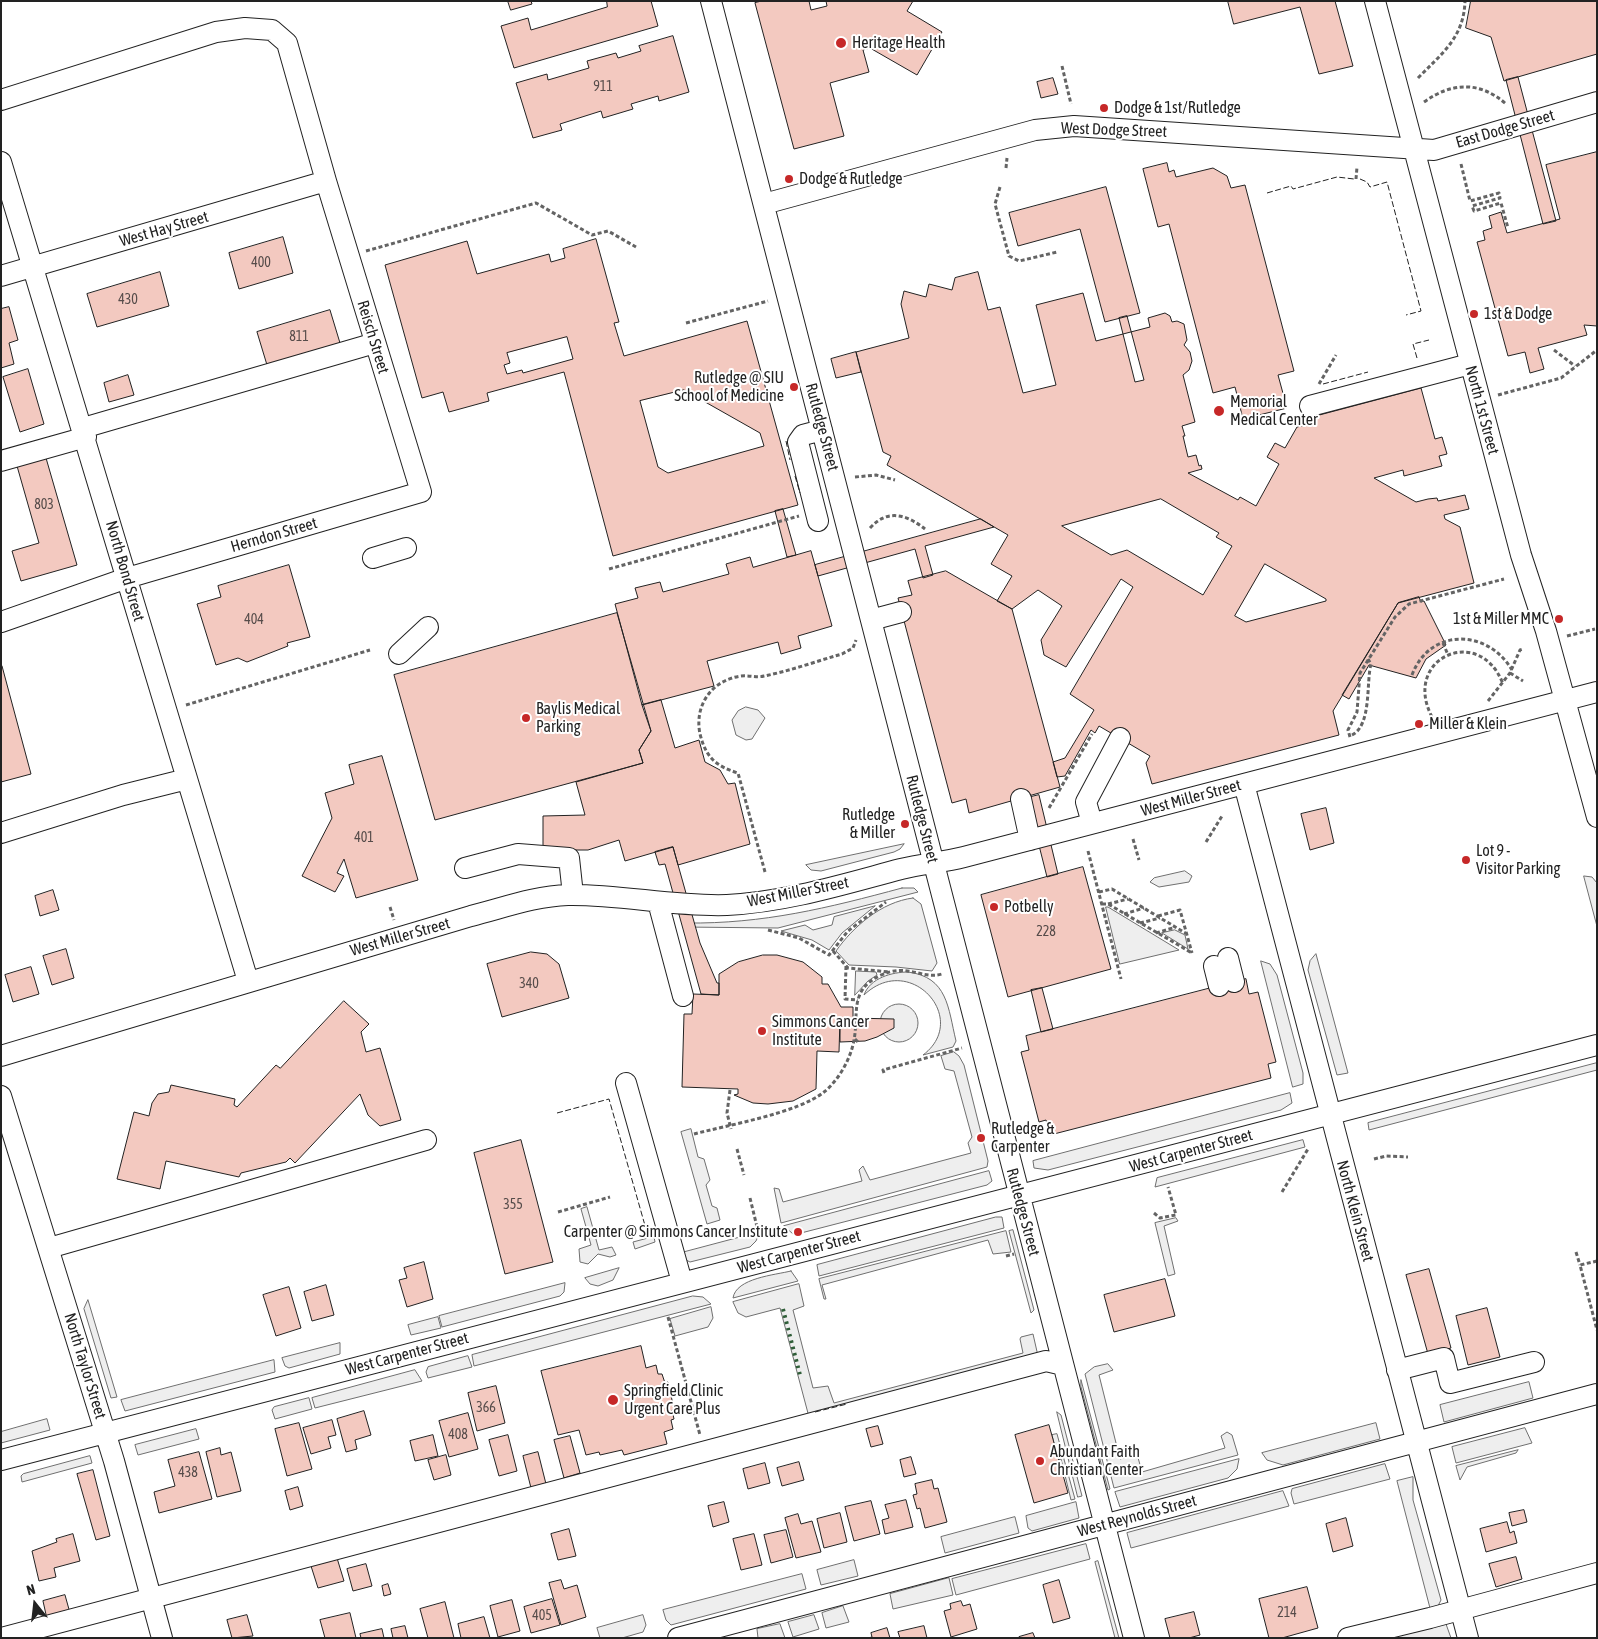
<!DOCTYPE html>
<style>
body{margin:0}
#map{position:relative;width:1598px;height:1639px;overflow:hidden;background:#fff;font-family:"Asap Condensed",sans-serif}
canvas{display:block}
.frame{position:absolute;inset:0;border:2px solid #222;pointer-events:none}
.north{position:absolute;left:10px;top:1579px;width:50px;height:50px;-webkit-text-stroke:4px #fff;paint-order:stroke;rotate:344deg;font-size:14px;font-weight:700;line-height:20px;text-align:center;color:#222}
.north::after{content:'';display:block;margin:auto;width:18px;height:22px;background:#222;clip-path:polygon(50% 0,100% 100%,50% 72%,0 100%)}
</style>
<div id="map">
<canvas width="1598" height="1639"></canvas>
<div class="frame"></div>
<div class="north">N</div>
</div>
<script>
const context = document.querySelector('canvas').getContext('2d');
context.lineJoin = 'round';
function paint(path, color) {
  context.fillStyle = color;
  context.fill(path, 'evenodd');
}
function stroke(path, color, width, dash) {
  context.strokeStyle = color;
  context.lineWidth = width;
  context.lineCap = dash ? 'butt' : 'round';
  context.setLineDash(dash || []);
  context.stroke(path);
}
function write(font, color, halo, rows, align = 'center') {
  context.font = font + ' "Asap Condensed",sans-serif';
  context.lineWidth = 4;
  context.setLineDash([]);
  context.textBaseline = 'middle';
  context.strokeStyle = halo;
  context.fillStyle = color;
  for (const [text, x, y, turn = 0] of rows) {
    context.save();
    context.translate(x, y);
    context.rotate((+turn || 0) * Math.PI / 180);
    context.textAlign = isNaN(turn) ? turn : align;
    if (halo) context.strokeText(text, 0, 0);
    context.fillText(text, 0, 0);
    context.restore();
  }
}
const green = new Path2D(`
 M746,707L758,710L765,718L752,739L746,740L736,735L732,720L738,711Z
 M904,844L900,849L894,852L821,871L811,870L806,865Z
 M1185,871L1192,876L1189,882L1159,887L1150,882L1154,878Z
 M1584,876L1592,877L1597,883V926Z
 M902,888H914L918,892L778,928L683,927L686,923C763,924 828,908 902,888Z
 M913,898L921,904L937,963L932,971L896,967L849,965L836,951C853,927 881,902 913,898Z
 M875,906L842,933L829,950L812,940L781,931L805,925L813,930L832,925L834,917Z
 M1106,907H1108L1179,950L1120,964Z
 M1175,930L1185,935L1188,949L1162,933Z
 M1316,954L1348,1073L1337,1075L1308,970L1310,961Z
 M1261,961L1270,964L1277,975L1303,1073V1084L1293,1087Z
 M856,971L876,972L877,975L868,981L855,995Z
 M908,972C948,977 948,1008 956,1041L953,1047L923,1055C971,1019 910,951 864,995C870,978 892,972 908,972Z
 M880 1023a19 19 0 1 1 38 0a19 19 0 1 1-38 0Z
 M954,1052L959,1056L964,1065L988,1161L987,1167L781,1223L774,1188L779,1189L783,1202L862,1181L859,1170L863,1166L870,1180L971,1153L968,1143L972,1137L954,1071L945,1069L941,1056Z
 M1597,1063V1070L1369,1130L1368,1123Z
 M1290,1093L1292,1103L1281,1110L1048,1170L1034,1168L1033,1161Z
 M691,1129L698,1157L704,1159L710,1180L706,1185L712,1206L717,1208L720,1220L707,1224L681,1132Z
 M1303,1140L1305,1147L1155,1187L1157,1178Z
 M989,1171L992,1181L987,1185L801,1233L793,1234L784,1226Z
 M587,1207L599,1250L612,1247L616,1255L610,1257L598,1254L588,1264L580,1262L579,1249L591,1245L581,1209Z
 M996,1217H1002L1004,1228L819,1276L817,1265Z
 M1176,1218L1178,1221L1164,1226L1175,1274L1168,1276L1155,1223Z
 M648,1229L653,1232L655,1242L635,1249L633,1242L648,1238L646,1230Z
 M1013,1230L1034,1310L1031,1313L1009,1231Z
 M1006,1231L1011,1252L993,1254L988,1240L822,1285L826,1299H824L819,1279Z
 M760,1232L756,1241L750,1247L690,1262L686,1260L681,1253Z
 M619,1268L613,1280L598,1286L590,1284L585,1278Z
 M791,1271L798,1281L733,1298C736,1278 775,1275 791,1271Z
 M565,1283L564,1292L560,1296L442,1327L439,1316Z
 M799,1284L804,1306L793,1310L813,1388L828,1386L834,1403L1023,1353L1020,1339L1021,1337L1033,1334L1038,1356L809,1417L780,1308L746,1317L738,1313L733,1302Z
 M693,1296L703,1297L711,1304L474,1366L472,1355Z
 M88,1300L117,1397L111,1398L84,1309Z
 M711,1307L713,1318L708,1327L675,1336L670,1319Z
 M438,1317L441,1328L411,1335L408,1325Z
 M340,1343V1354L289,1368L285,1366L282,1358Z
 M468,1356L472,1367L428,1378L426,1372L428,1367Z
 M274,1360L275,1372L125,1411L121,1400Z
 M1108,1364L1113,1370L1099,1375L1120,1459L1137,1454L1142,1472L1225,1448L1221,1436L1227,1432L1232,1435L1238,1455L1114,1488L1085,1374L1094,1367Z
 M415,1370L422,1381L315,1408L312,1398Z
 M1081,1380L1110,1489L1108,1490L1081,1387Z
 M1529,1382L1533,1398L1444,1422L1440,1405Z
 M309,1398L312,1409L275,1419L272,1410L274,1407Z
 M1057,1412L1061,1415L1082,1496L1078,1497Z
 M47,1419L50,1430L1,1443V1432Z
 M1376,1423L1380,1439L1283,1465L1267,1460L1262,1453Z
 M1525,1428L1532,1443L1456,1463L1452,1447Z
 M196,1429L199,1439L138,1455L135,1445Z
 M1057,1434L1075,1499L1071,1500L1061,1459L1058,1460L1052,1435Z
 M1518,1450L1516,1453L1467,1467L1460,1480L1456,1466Z
 M90,1456L92,1463L22,1482L21,1476L23,1474Z
 M1239,1459L1237,1469L1228,1478L1120,1507L1115,1492Z
 M1385,1464L1390,1479L1294,1504L1291,1493L1292,1489Z
 M1413,1477V1500L1441,1600L1438,1606L1431,1612L1397,1481Z
 M1283,1491L1289,1506L1131,1548L1127,1533Z
 M1076,1502L1079,1518L1032,1531L1028,1528L1026,1516Z
 M1015,1517L1019,1533L945,1553L941,1537Z
 M1086,1544L1090,1559L956,1595L952,1579Z
 M854,1560L858,1576L821,1585L817,1570Z
 M1098,1561L1119,1638H1115L1095,1562Z
 M802,1574L806,1589L671,1625L666,1620L663,1610Z
 M949,1578L953,1595L893,1609L890,1594Z
 M843,1606L849,1622L826,1628L822,1613Z
 M643,1615L646,1625L643,1632L622,1638H600L597,1628Z
 M814,1615L819,1629L793,1637L788,1622Z
 M1442,1622L1446,1624L1451,1638H1368Z
 M780,1624L785,1638H758L757,1629Z`);
paint(green, '#eee');
stroke(green, '#6f6f6f', 1);
const building = new Path2D(`
 M508,1H531L532,4L511,10Z
 M607,1H651L658,26L514,68L501,26L528,18L531,30L607,7Z
 M762,1H809L811,10L827,6L826,1H913L907,11L942,32L917,75L870,48L863,50L869,72L830,83L844,136L794,149L755,3Z
 M1228,1H1335L1353,66L1319,74L1300,7L1234,24Z
 M1471,1H1597V54L1504,81L1491,37L1466,28Z
 M673,36L689,92L659,101L658,96L631,104L633,109L603,118L601,111L560,124L562,130L533,138L516,83L547,74L548,80L589,68L587,61L616,53L618,58L641,51L639,46Z
 M1518,77L1556,221L1543,224L1506,80Z
 M1053,78L1058,94L1041,98L1037,82Z
 M1597,152V326L1584,325L1587,335L1538,348L1544,369L1530,373L1525,352L1508,356L1477,242L1485,240L1483,231L1492,228L1489,216L1501,212L1507,233L1560,219L1546,165Z
 M1167,163L1169,172L1174,170L1176,177L1213,168L1227,176L1231,188L1245,185L1294,371L1278,375L1287,408L1243,419L1235,387L1213,393L1169,224L1158,227L1143,169Z
 M1106,187L1140,313L1105,322L1080,229L1018,246L1009,213Z
 M283,237L293,273L239,289L229,253Z
 M596,239L619,322L614,323L624,356L747,321L798,505L613,556L564,372L487,393L489,401L449,412L443,392L422,398L385,265L467,241L477,274L549,254L551,262L565,258L563,249ZM567,337L573,359L523,373L522,370L507,374L504,365L510,363L507,353ZM684,390L760,433L764,446L668,473L658,467L640,401Z
 M160,272L169,306L97,327L87,294Z
 M978,272L988,310L1000,307L1023,393L1056,385L1036,305L1083,293L1096,341L1150,327L1148,318L1165,313L1170,316L1172,322L1177,321L1184,324L1187,340L1184,345L1190,352L1192,361L1189,370L1183,375L1195,422L1182,426L1185,436H1183L1188,457L1196,455L1199,466L1201,465L1202,469L1188,473L1238,500L1240,497L1256,506L1279,464L1267,457L1275,443L1285,448L1297,427L1310,424L1308,418L1421,388L1435,439L1442,437L1447,454L1439,456L1442,466L1404,476L1403,470L1374,478L1416,502L1428,499L1437,498L1438,501L1465,495L1469,509L1444,515L1445,519L1460,527L1474,583L1398,603L1333,711L1339,735L1152,784L1146,763L1150,756L1099,726L1095,733L1091,730L1065,776L1057,777L1053,762L1065,758L1094,710L1070,694L1133,587L1121,579L1066,667L1044,655L1041,640L1062,606L1038,590L1012,609L997,601L1012,576L991,564L1008,535L887,465L891,456L883,452L856,352L909,338L901,304L904,291L926,297L929,284L952,290L955,278ZM1161,499L1219,533L1216,537L1232,546L1203,595L1127,550L1111,555L1062,526ZM1265,564L1326,599V601L1246,622L1235,616Z
 M9,307L18,340L9,343L14,364L1,368V309Z
 M330,310L340,343L267,365L257,332Z
 M1127,316L1144,380L1135,382L1119,318Z
 M856,352L861,372L836,378L831,359Z
 M28,369L44,424L20,432L3,377Z
 M128,375L134,395L109,402L104,383Z
 M46,458L77,565L21,581L12,551L39,543L17,466Z
 M783,509L796,555L787,557L775,511Z
 M981,519L994,527L925,546L933,575L923,578L915,549L818,576L815,565Z
 M811,551L832,626L798,636L801,648L781,654L778,642L707,661L714,686L642,705L615,604L638,598L635,588L660,582L663,592L729,574L726,564L750,557L753,567Z
 M289,565L310,637L287,643L288,646L247,662L238,658L216,665L197,604L221,597L218,586Z
 M946,571L1012,609L1060,787L969,813L966,799L952,803L898,598L912,595L908,581Z
 M1419,597L1421,602L1424,601L1446,645L1426,659L1416,678L1369,665L1349,699L1342,695L1398,603Z
 M617,613L651,731L639,750L643,763L435,820L394,675Z
 M2,666L31,774L1,782V666Z
 M661,700L675,748L699,740L705,762L720,770L728,784L735,783L750,844L678,865L673,847L625,861L619,840L588,850H543V816L585,815L576,782L643,763L639,750L651,731L642,705Z
 M382,756L418,880L356,898L344,859L337,873L344,876L335,892L302,876L332,818L325,793L354,784L349,765Z
 M1039,795L1058,874L1047,877L1027,798Z
 M1326,808L1334,843L1310,850L1301,814Z
 M673,847L700,943L717,983H719V995L701,994L665,864L659,865L655,852Z
 M1083,867L1111,969L1008,997L981,895Z
 M53,890L59,910L40,916L35,896Z
 M66,949L74,978L52,985L43,956Z
 M531,952L547,954L559,964L569,998L502,1017L487,964Z
 M763,955H777L803,962L822,977V984H828L841,1007H853V1019H840L839,1052L817,1051L816,1089L793,1101L768,1104L753,1103L734,1095L738,1094V1089L682,1087L684,1014H692L693,994L719,995V974L738,962Z
 M31,967L39,994L13,1002L5,975Z
 M1246,979L1249,994L1258,992L1276,1062L1268,1064L1271,1078L1050,1135L1046,1120L1039,1122L1021,1052L1029,1050L1026,1036Z
 M1042,988L1053,1029L1041,1032L1031,990Z
 M344,1001L369,1024L361,1032L366,1052L380,1048L401,1120L380,1126L368,1115L360,1094L295,1163L290,1158L286,1162L241,1173L239,1177L166,1161L160,1189L117,1179L134,1112L149,1116L152,1103L158,1094L169,1092L171,1085L235,1099L234,1105L237,1107L276,1065L280,1068Z
 M853,1018L894,1019V1028L877,1037L865,1041L840,1042V1019H853Z
 M521,1140L553,1262L505,1274L474,1153Z
 M424,1262L433,1299L407,1307L399,1280L407,1278L404,1268Z
 M1429,1269L1451,1348L1428,1354L1406,1275Z
 M1165,1279L1175,1316L1114,1332L1104,1295Z
 M326,1285L334,1315L312,1321L304,1292Z
 M289,1287L301,1328L276,1336L263,1295Z
 M1487,1308L1500,1357L1468,1365L1456,1316Z
 M641,1346L646,1368L656,1365L658,1374H662L665,1383L668,1382L674,1409L672,1410L674,1419L671,1420L673,1429L664,1432L667,1444L624,1455L622,1450L600,1455L599,1452L586,1455L579,1430L558,1435L541,1371Z
 M496,1386L505,1423L477,1431L468,1393Z
 M364,1411L371,1435L355,1440L357,1449L346,1452L337,1419Z
 M468,1413L478,1449L449,1457L439,1421Z
 M332,1420L336,1435L328,1437L331,1448L311,1454L303,1428Z
 M299,1423L312,1469L287,1476L275,1429Z
 M1049,1425L1068,1493L1034,1503L1015,1435Z
 M878,1426L883,1444L871,1447L866,1429Z
 M433,1435L438,1456L415,1461L410,1441Z
 M508,1435L517,1471L499,1476L489,1440Z
 M570,1436L580,1473L564,1478L554,1440Z
 M220,1448L221,1455L231,1452L241,1491L217,1497L206,1452Z
 M199,1452L212,1499L159,1513L154,1492L175,1486L168,1460Z
 M538,1452L546,1484L531,1488L523,1456Z
 M446,1455L451,1475L434,1480L428,1460Z
 M911,1457L916,1474L904,1477L900,1460Z
 M799,1462L804,1480L782,1486L777,1468Z
 M765,1463L770,1483L748,1489L743,1469Z
 M93,1470L110,1536L96,1540L77,1474Z
 M932,1480L934,1489L938,1488L947,1522L925,1528L920,1508L917,1509L913,1495L917,1494L915,1484Z
 M298,1487L303,1506L290,1510L285,1491Z
 M906,1500L913,1527L885,1534L882,1520L889,1518L885,1505Z
 M871,1501L880,1534L854,1541L845,1507Z
 M724,1502L729,1522L713,1527L708,1506Z
 M1524,1510L1527,1522L1512,1526L1509,1513Z
 M840,1513L847,1542L824,1548L817,1519Z
 M798,1514L801,1524L812,1521L821,1552L796,1558L785,1518Z
 M1346,1518L1353,1546L1333,1552L1326,1524Z
 M1507,1522L1510,1533L1514,1531L1517,1543L1486,1552L1480,1529Z
 M569,1529L576,1556L558,1560L551,1534Z
 M786,1530L793,1557L771,1563L764,1535Z
 M73,1534L80,1561L54,1568L56,1577L39,1581L32,1551L57,1542L56,1539Z
 M754,1534L762,1565L741,1570L733,1539Z
 M1516,1557L1522,1579L1496,1587L1489,1564Z
 M337,1558L344,1581L318,1588L311,1566Z
 M366,1564L372,1586L353,1591L347,1569Z
 M561,1580L564,1589L577,1585L586,1617L561,1625L549,1583Z
 M1059,1580L1070,1618L1053,1623L1043,1585Z
 M388,1584L391,1594L384,1596L382,1586Z
 M1307,1587L1318,1628L1282,1638H1269L1259,1599Z
 M65,1595L70,1613L47,1619L43,1601Z
 M552,1599L560,1625L531,1633L524,1607Z
 M512,1600L520,1631L498,1637L490,1606Z
 M961,1601L963,1606L970,1604L977,1629L951,1637L944,1611L951,1609L950,1604Z
 M445,1602L454,1638H428L420,1609Z
 M1194,1612L1200,1635L1189,1638H1170L1165,1619Z
 M350,1613L356,1638H325L320,1620Z
 M247,1615L253,1636L232,1638L227,1620Z
 M484,1617L490,1638H461L458,1624Z
 M405,1626L408,1638H393L391,1629Z
 M924,1626L927,1638H900L898,1632Z
 M887,1628L890,1638H868L872,1637L871,1633Z
 M382,1629L384,1638H361L360,1634Z
 M1033,1633L1035,1638H1019V1637Z`);
paint(building, '#f3c9c0');
stroke(building, '#222', 1);
const minor = new Path2D(`
 M711,1L1134,1638
 M1375,1L1521,555L1546,631L1597,817
 M1,100L216,32L245,28L272,30L287,43L326,181L421,492L127,578L1,622
 M1,162L248,981
 M764,204L1035,130L1074,126L1434,150L1597,102
 M1,276L326,181
 M1310,406L1470,364
 M83,428L375,343
 M1,461L86,437
 M818,521L798,442L803,435L822,430
 M373,558L406,548
 M871,620L901,612
 M399,654L428,627
 M1244,784L1468,1638
 M1021,799L1030,840
 M1092,823L1086,802L1120,738
 M1,833L123,795L187,779
 M465,868L518,854L569,858L573,895
 M658,902L683,996
 M1228,958L1234,982
 M1214,966L1219,986
 M1,1056L471,916C503,908 535,896 568,895C621,894 673,907 727,905C787,902 844,884 901,869C922,864 944,862 964,857L1597,692
 M626,1083L682,1282
 M1,1096L114,1461L162,1638
 M49,1248L426,1140
 M1397,1370L1444,1358L1450,1383L1534,1362
 M1,1460L1597,1045
 M1,1638L1046,1361L1063,1365
 M678,1638L1597,1394
 M1348,1638L1430,1618L1597,1573`);
stroke(minor, '#222', 22);
stroke(new Path2D(`
 M1062,66L1071,104
 M1418,78C1441,54 1464,38 1465,1
 M1424,102C1452,82 1480,81 1506,104
 M1461,164L1470,201L1499,193L1500,198L1472,206L1474,211L1501,203L1508,228
 M1006,168L1007,158
 M1356,179L1357,167
 M1000,187L995,204L1009,256L1019,261L1057,252
 M366,251L536,203L592,235L608,231L636,247
 M686,323L768,301
 M1554,350L1575,366
 M1319,384L1336,355
 M1498,395L1561,378L1597,350
 M855,477L876,475L895,480
 M870,528C888,508 907,515 925,529
 M609,569L799,516
 M1567,636L1595,629
 M1443,643L1448,655
 M1510,673L1523,681
 M1412,675C1430,627 1488,629 1512,670
 M1488,701L1510,673L1520,650L1523,649
 M186,705L370,650
 M1432,717C1401,658 1480,623 1503,684
 M1352,735C1372,725 1366,682 1371,664L1368,659
 M1350,737L1348,730L1357,712L1360,673L1395,617L1409,604L1504,579
 M1049,808L1092,734
 M1133,839L1139,860
 M1206,842L1222,816
 M1088,851L1121,979
 M765,872L738,773C716,766 706,758 700,734C694,705 712,680 741,676C749,675 757,678 764,676C790,671 817,661 842,654L853,648L856,640
 M1099,892L1112,889L1187,934
 M1102,904H1108L1192,953
 M1108,904L1128,899
 M390,907L394,920
 M1124,914L1144,908
 M1158,916L1180,910L1192,953
 M1140,923L1160,918
 M768,930L799,938L829,955L848,931L886,902
 M1156,933L1176,927
 M833,951L848,968L889,972
 M846,966L845,999L858,1000
 M855,1039L859,1043
 M884,1073L883,1070L962,1048
 M730,1090L727,1113L731,1129
 M694,1134C728,1125 798,1113 824,1092C839,1080 851,1058 854,1040C859,1014 849,991 879,976C908,962 921,980 942,974
 M737,1149L744,1175
 M1374,1159L1386,1156L1408,1157
 M1282,1192L1308,1149
 M750,1198L758,1231
 M558,1212L610,1197
 M1154,1213L1160,1218L1176,1215L1168,1187
 M1576,1252L1580,1265
 M1006,1256L1014,1254
 M1597,1261L1580,1265L1597,1330
 M668,1317L700,1435`), '#646464', 3, [4, 2.5]);
stroke(minor, '#fff', 20);
stroke(new Path2D(`
 M783,1309L800,1375`), '#2f5e38', 4, [2.5, 4]);
stroke(new Path2D(`
 M1360,179L1367,182L1370,187L1387,182L1421,311L1406,315
 M1267,193L1291,186L1293,189L1337,177L1354,179
 M1417,358L1413,344L1429,340
 M1323,384L1368,372
 M786,441L790,460
 M795,476L800,493
 M557,1113L609,1099L646,1229
 M815,1412L847,1404`), '#222', 1, [6, 2.5]);
for (const [x, y, r, color] of [
 [841,43,6,"#c62828"],
 [1104,108,5,"#c62828"],
 [789,179,5,"#c62828"],
 [1474,314,5,"#c62828"],
 [794,387,5,"#c62828"],
 [1219,411,6,"#c62828"],
 [1559,619,5,"#c62828"],
 [526,718,5,"#c62828"],
 [1419,724,5,"#c62828"],
 [905,824,5,"#c62828"],
 [1466,860,5,"#c62828"],
 [994,907,5,"#c62828"],
 [762,1031,5,"#c62828"],
 [981,1138,5,"#c62828"],
 [798,1232,5,"#c62828"],
 [613,1400,6,"#c62828"],
 [1040,1461,5,"#c62828"]
]) {
  const dot = new Path2D();
  dot.arc(x, y, r, 0, 2 * Math.PI);
  context.fillStyle = color;
  context.fill(dot);
  stroke(dot, '#fff', 2);
}
write('14px', '#564c4a', null, [
 ["911",603,87],
 ["400",261,263],
 ["430",128,300],
 ["811",299,337],
 ["803",44,505],
 ["404",254,620],
 ["401",364,838],
 ["228",1046,932],
 ["340",529,984],
 ["355",513,1205],
 ["366",486,1408],
 ["408",458,1435],
 ["438",188,1473],
 ["214",1287,1613],
 ["405",542,1616]
]);
write('16px', '#222', '#fff', [
 ["Heritage Health",852,43],
 ["Dodge & 1st/Rutledge",1114,108],
 ["Dodge & Rutledge",799,179],
 ["1st & Dodge",1484,314],
 ["Rutledge @ SIU",784,378,"right"],
 ["School of Medicine",784,396,"right"],
 ["Memorial",1230,402],
 ["Medical Center",1230,420],
 ["1st & Miller MMC",1549,619,"right"],
 ["Baylis Medical",536,709],
 ["Parking",536,727],
 ["Miller & Klein",1429,724],
 ["Rutledge",895,815,"right"],
 ["& Miller",895,833,"right"],
 ["Lot 9 -",1476,851],
 ["Visitor Parking",1476,869],
 ["Potbelly",1004,907],
 ["Simmons Cancer",772,1022],
 ["Institute",772,1040],
 ["Rutledge &",991,1129],
 ["Carpenter",991,1147],
 ["Carpenter @ Simmons Cancer Institute",788,1232,"right"],
 ["Springfield Clinic",624,1391],
 ["Urgent Care Plus",624,1409],
 ["Abundant Faith",1050,1452],
 ["Christian Center",1050,1470]
], 'left');
write('16px', '#222', '#fff', [
 ["East Dodge Street",1505,129,-16],
 ["West Dodge Street",1114,130,2],
 ["West Hay Street",164,229,-16],
 ["Reisch Street",373,337,73],
 ["North 1st Street",1482,410,75],
 ["Rutledge Street",822,427,75],
 ["Herndon Street",274,535,-16],
 ["North Bond Street",125,571,74],
 ["West Miller Street",1191,798,-15],
 ["Rutledge Street",922,819,76],
 ["West Miller Street",798,892,-11],
 ["West Miller Street",400,937,-16],
 ["West Carpenter Street",1191,1151,-15],
 ["North Klein Street",1355,1211,75],
 ["Rutledge Street",1023,1212,75],
 ["West Carpenter Street",799,1252,-15],
 ["West Carpenter Street",407,1354,-15],
 ["North Taylor Street",85,1366,73],
 ["West Reynolds Street",1137,1516,-15]
]);
</script>
